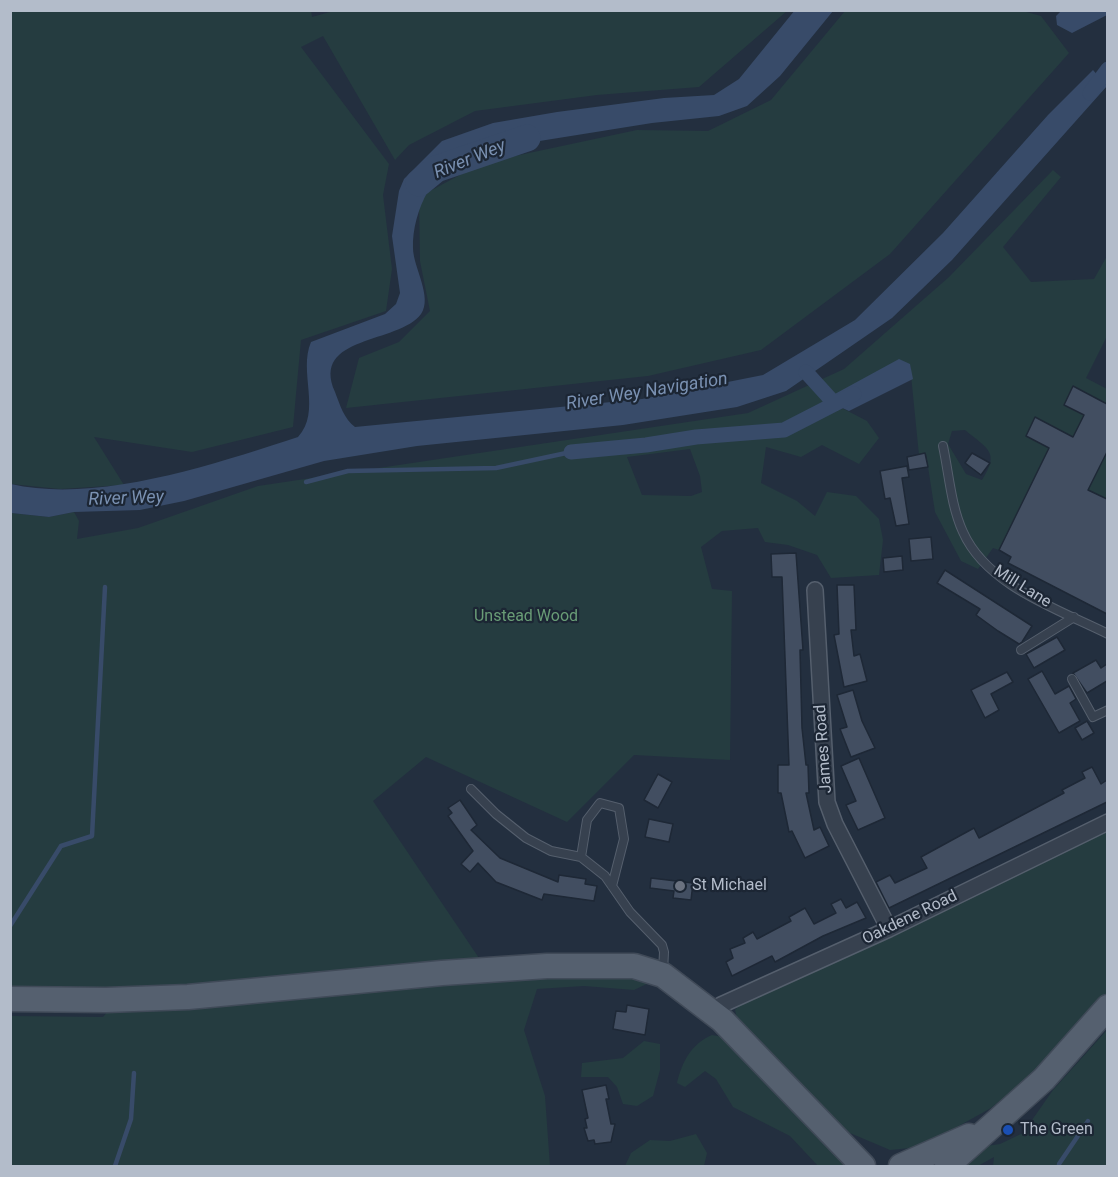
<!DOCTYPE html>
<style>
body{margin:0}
#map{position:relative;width:1118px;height:1177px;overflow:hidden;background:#232f3f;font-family:Roboto,sans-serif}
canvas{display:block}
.frame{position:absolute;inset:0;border:12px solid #b3bcca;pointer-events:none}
</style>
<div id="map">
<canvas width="1118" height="1177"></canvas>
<div class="frame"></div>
</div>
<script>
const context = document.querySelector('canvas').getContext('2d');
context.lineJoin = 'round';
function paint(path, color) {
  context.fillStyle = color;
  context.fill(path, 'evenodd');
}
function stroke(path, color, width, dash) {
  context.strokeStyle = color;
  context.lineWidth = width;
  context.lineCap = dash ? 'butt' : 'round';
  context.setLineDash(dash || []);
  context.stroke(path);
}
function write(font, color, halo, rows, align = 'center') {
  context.font = font + ' Roboto,sans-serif';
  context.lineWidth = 4.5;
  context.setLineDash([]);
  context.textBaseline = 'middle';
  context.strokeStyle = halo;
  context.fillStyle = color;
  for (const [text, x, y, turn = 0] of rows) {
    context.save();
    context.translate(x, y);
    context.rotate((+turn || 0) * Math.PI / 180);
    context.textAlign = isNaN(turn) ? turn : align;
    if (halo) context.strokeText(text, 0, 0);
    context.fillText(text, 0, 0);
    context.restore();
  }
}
paint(new Path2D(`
 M311,10L312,17L337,10L787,11L699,87L597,95L475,111L409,145L395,160L323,36L301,47L389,164L383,195L392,269L386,311L301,340L293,427L192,452L94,437L124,485L60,489L11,484V11Z
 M845,11H1023L1041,16L1069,53L890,254L761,350L648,376L346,408L359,358L399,342L430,311L420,261L419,197L482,163L637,130L708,131L771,100Z
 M1053,170L1061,177L1003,247L1031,282L1094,279L1107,256V336L1086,378L1107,389V499L1042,466L999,550L993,548L978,569L961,561L935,512L926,454L919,455L910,365L840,407L867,421L879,438L859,464L822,445L801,457L766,447L761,483L797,501L815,516L827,492L856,496L879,519L883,540L879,575L831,578L817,555L788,545L765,542L758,528L722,531L701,547L712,589L732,591L730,760L634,755L567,822L426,757L373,801L481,961L177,991L11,987V513L49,517L74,512L79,521L77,539L138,528L258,486L748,413L844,369L949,277ZM965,430C988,449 1000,452 982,480L966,474L948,444L952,431ZM690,449L700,476L702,492L691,496L642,495L627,457Z
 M1107,827V993L1051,1060L991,1108L939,1137L911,1148L890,1150L850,1133L831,1118L738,1022L735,1010L744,1000Z
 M624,974L653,981L634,990L584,986L537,989L524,1030L545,1096L550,1166H11L10,1016L103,1017L109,1010L259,1003L437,980Z
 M1107,1030V1166H993L994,1157L978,1166H955L980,1147L1000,1144L1023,1133L1053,1090Z
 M712,1035L723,1037L848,1166H818L790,1136L733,1107L716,1079L705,1071L685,1087L677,1083C682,1062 691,1044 712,1035Z
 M644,1041L660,1044V1070L653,1096L637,1106L623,1104L617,1087L608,1077H581L582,1063L623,1058Z
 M696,1134L707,1153L704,1166H625L631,1153L650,1140L670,1141Z`), '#253c40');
paint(new Path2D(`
 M795,10L833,11L780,76L747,106L719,116L652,123L471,152C435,165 412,211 413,248C413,267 433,297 421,314C399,344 310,335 335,392C340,405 344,419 355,427L642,399L763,375L855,320L943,233L1048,115L1093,70L1107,86L952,260L892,318L786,391L737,407L623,425L417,446L324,461L184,501L140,510L74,512L49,517L11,513V484C97,504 215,464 298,437C322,411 298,372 311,342L385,314L396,304L400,293L392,236L399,191L404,179L442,141L493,123L557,112L664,98L714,95L739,79Z
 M1061,11H1107V15L1072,33L1057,25L1056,16Z
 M899,359L910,364L913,379L849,411L840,407L833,395Z`), '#384b69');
stroke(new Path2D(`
 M306,482L348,471L496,468L571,452
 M10,926L61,846L92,836L105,587
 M1059,1164L1088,1121
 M115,1166L131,1119L134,1073`), '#384b69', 4.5);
stroke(new Path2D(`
 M1090,93L1108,69
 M806,372L835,404
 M571,452L646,445L696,437L784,430L854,394`), '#384b69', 15);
stroke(new Path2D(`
 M419,183L436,169L527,138`), '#384b69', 27);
const building = new Path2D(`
 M1073,386L1107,404V452L1088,490L1107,499V614L1008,563L1011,557L999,550L1049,448L1026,436L1035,417L1073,437L1084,415L1064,405Z
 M925,453L928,467L909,470L907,457Z
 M972,453L990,463L981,475L965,463Z
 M907,466L909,477L902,478L909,524L896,526L890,498L885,499L880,471Z
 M931,537L933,559L911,561L909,539Z
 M796,553L803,650H800L802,728L806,765H808L809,793H806L814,830L820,827L829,846L805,858L792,831L789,832L781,793H778V765H789L782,577H772L771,554Z
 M902,556L903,570L884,572L883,558Z
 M945,570L1032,626L1022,642L1019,644L998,631L976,615L980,609L937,583Z
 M837,585H854L856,630H851L854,656L860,654L867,681L844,687L834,635L839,634Z
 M1057,637L1065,650L1034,668L1026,654Z
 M1096,660L1101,668L1107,664V681L1087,693L1073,673Z
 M1042,671L1055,694L1069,686L1076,699L1070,703L1080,721L1059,733L1028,679Z
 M1007,672L1013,682L991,694L999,710L985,718L971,690Z
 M853,690L862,721L875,748L851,757L840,729L847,727L837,695Z
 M1087,721L1094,733L1082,740L1075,728Z
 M859,758L885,818L858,830L846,805L856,801L841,766Z
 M1092,767L1101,784L1107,780V802L889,908L876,882L890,875L895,883L927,868L921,857L974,828L979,838L1064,793L1062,790L1085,778L1082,772Z
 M658,774L672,782L658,808L644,800Z
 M460,800L477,825L471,830L500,858L558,882L559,875L586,879L585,884L597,886L594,901L544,894L542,900L496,882L478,863L470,872L461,864L473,851L448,816L452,813L448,808Z
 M649,819L673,824L669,842L645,837Z
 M651,878L693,883L691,900L673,898L674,891L650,888Z
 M841,899L846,908L857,902L866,918L823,936L775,962L772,956L732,976L726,962L733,958L730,949L745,943L743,938L753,932L757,939L791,921L789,917L805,908L814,924L836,913L831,904Z
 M627,1005L649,1009L645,1035L613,1029L616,1011L626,1012Z
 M606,1085L609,1099H606L611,1124H615L611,1142L595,1144L594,1140L588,1141L584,1128H587L585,1119L588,1118L582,1090Z`);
paint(building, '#424e61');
stroke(building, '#1e2836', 1.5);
const service = new Path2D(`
 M943,446C949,474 951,506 963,532C987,586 1058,609 1108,634
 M1021,650L1074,617
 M1072,679L1093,717L1108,710
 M471,789L496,814L526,838L551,851L581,857L605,876L630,912L662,945L664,952L663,972
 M581,857L587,820L600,803L619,808L624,839L612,886`);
const minor = new Path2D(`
 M815,590L827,802L835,824L889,929
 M713,1014L721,1005L889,929L1108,822`);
const primary = new Path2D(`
 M10,999L106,1000L188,997L442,973L547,966H634L663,975L722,1020L863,1166
 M901,1166L969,1136
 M947,1166L1044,1079L1108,1007`);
stroke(service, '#555f6d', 10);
stroke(minor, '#555f6d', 18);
stroke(primary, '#404a58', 27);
stroke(service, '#37414f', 8);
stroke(minor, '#37414f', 15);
stroke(primary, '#55606f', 24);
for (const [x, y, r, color] of [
 [680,886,6,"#6b7280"],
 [1008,1130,6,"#1a4fb4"]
]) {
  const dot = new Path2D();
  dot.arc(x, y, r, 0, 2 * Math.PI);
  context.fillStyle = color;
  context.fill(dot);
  stroke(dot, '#1c2634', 2);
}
write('16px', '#b3bcca', '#1c2634', [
 ["Mill Lane",1022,587,32],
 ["James Road",824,749,-94],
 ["Oakdene Road",910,918,-26]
]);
write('16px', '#699c76', '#1c2634', [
 ["Unstead Wood",526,617]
]);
write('16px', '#b3bcca', '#1c2634', [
 ["St Michael",692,886],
 ["The Green",1020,1130]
], 'left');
write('italic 18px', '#7a91b2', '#1c2634', [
 ["River Wey",470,160,-22],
 ["River Wey Navigation",647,392,-9],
 ["River Wey",126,499,-2]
]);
</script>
